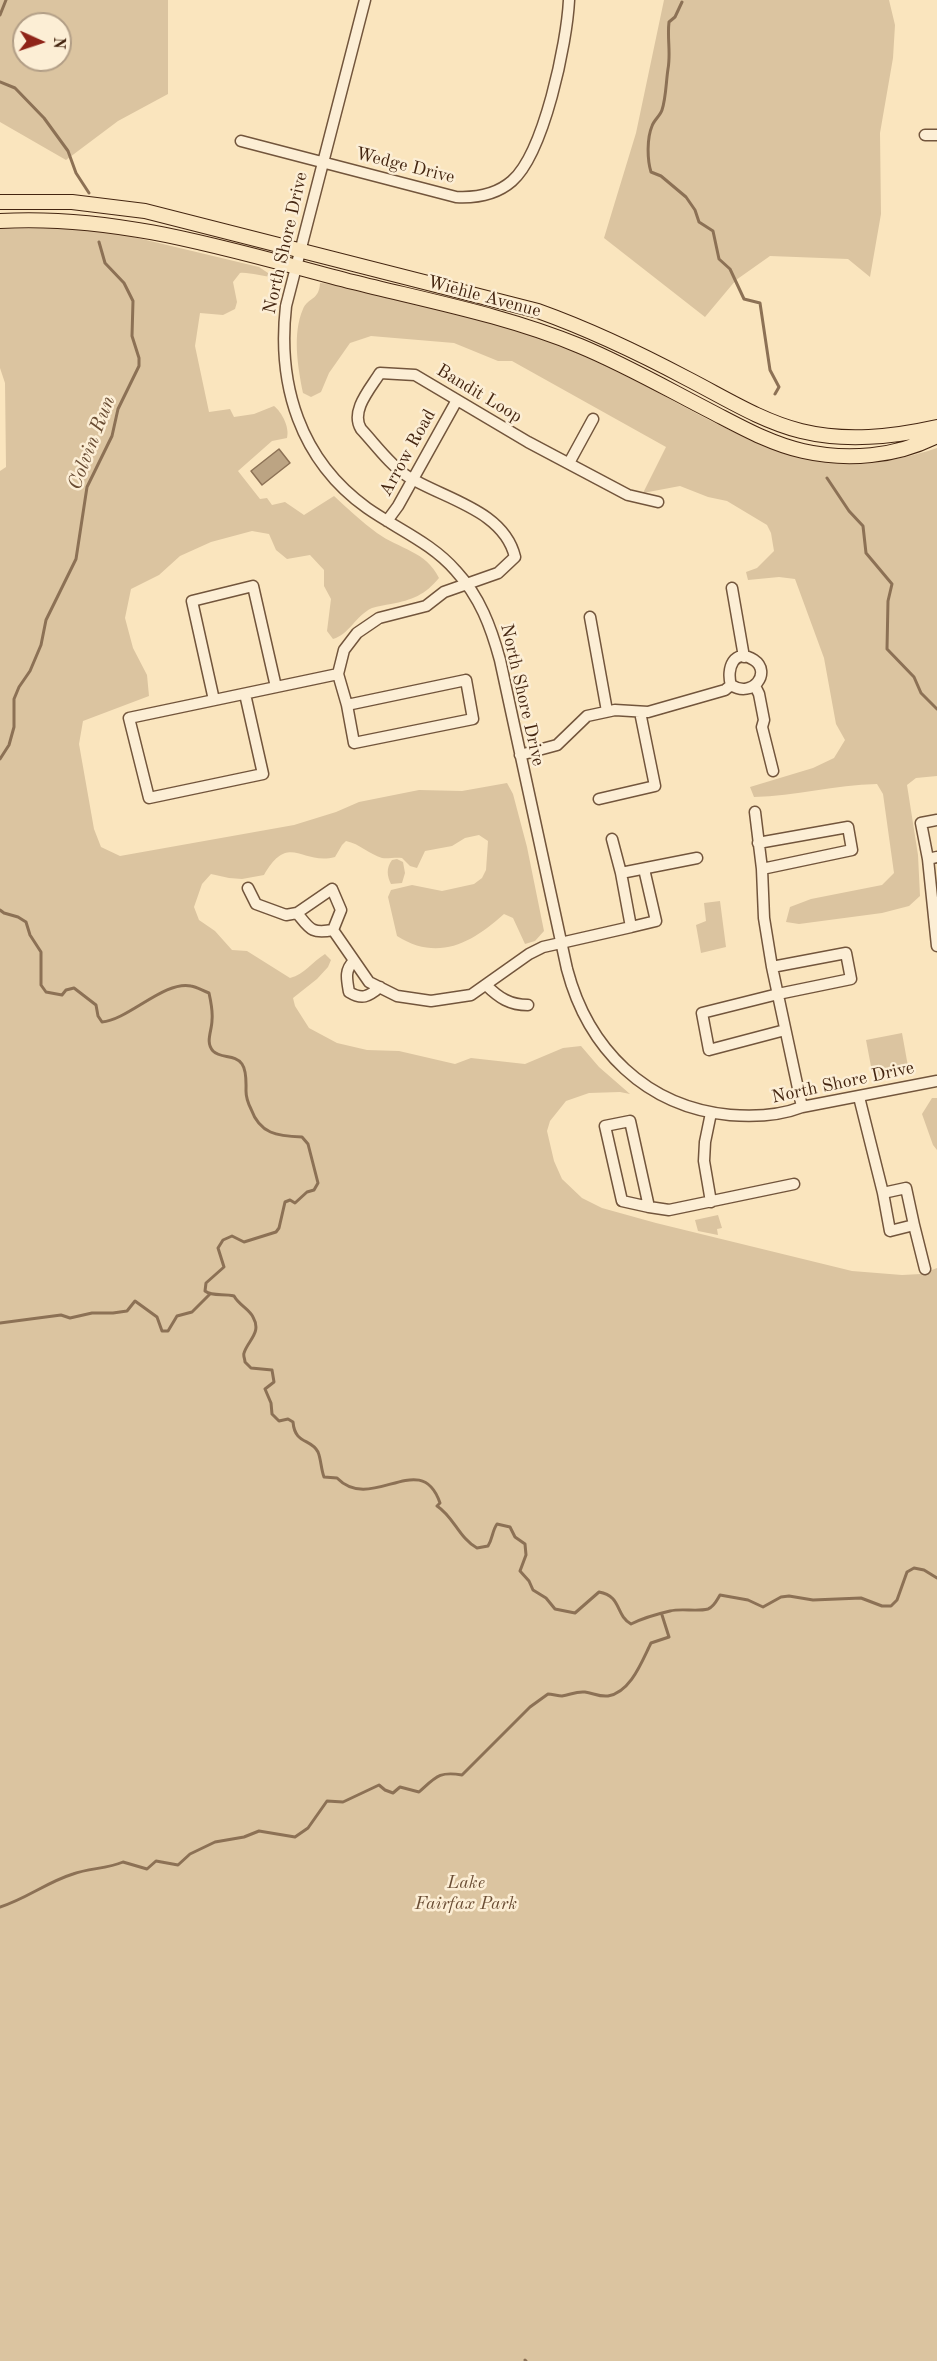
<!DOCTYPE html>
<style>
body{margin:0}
#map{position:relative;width:937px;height:2361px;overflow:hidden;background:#fae5be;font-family:"Old Standard TT",serif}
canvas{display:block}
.north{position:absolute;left:12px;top:12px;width:60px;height:60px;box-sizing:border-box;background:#fceed5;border:2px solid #b29e86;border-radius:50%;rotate:93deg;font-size:16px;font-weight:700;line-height:24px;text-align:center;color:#442510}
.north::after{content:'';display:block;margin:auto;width:21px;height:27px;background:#8f2418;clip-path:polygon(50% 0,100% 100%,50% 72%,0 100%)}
</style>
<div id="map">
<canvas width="937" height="2361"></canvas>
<div class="north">N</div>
</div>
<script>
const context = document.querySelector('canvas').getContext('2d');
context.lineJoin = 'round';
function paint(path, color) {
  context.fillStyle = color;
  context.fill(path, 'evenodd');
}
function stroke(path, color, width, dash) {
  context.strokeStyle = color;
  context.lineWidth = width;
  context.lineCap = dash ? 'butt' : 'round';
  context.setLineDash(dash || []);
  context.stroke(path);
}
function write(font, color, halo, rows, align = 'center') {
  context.font = font + ' "Old Standard TT",serif';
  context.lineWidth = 5;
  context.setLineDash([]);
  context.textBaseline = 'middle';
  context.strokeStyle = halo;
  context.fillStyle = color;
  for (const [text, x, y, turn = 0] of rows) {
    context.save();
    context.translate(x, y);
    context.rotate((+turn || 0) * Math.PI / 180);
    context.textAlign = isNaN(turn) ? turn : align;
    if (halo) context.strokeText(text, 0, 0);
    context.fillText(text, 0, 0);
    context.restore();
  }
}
paint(new Path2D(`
 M0,0H168V94L118,121L66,160L0,122ZM24,24H60V60H24Z
 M664,0H889L895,25L893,58L880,133L881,214L870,277L848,259L770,256L736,280L705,317L604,238L636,133Z
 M66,228L121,234L188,250L259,267L274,277C263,277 249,272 240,273L233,282L237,302L235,309L223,315L200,313L195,346L209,412L230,409L234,417L254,414L274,406C282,412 290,428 287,438L272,441L238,471L260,499L267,498L272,505L285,502L304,515L334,496C348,509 362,522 377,533C399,549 426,551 439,578C425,595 412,600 391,604C385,605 378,606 372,608C355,616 350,634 333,639L327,631L331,599L324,586V570L310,555L287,559L276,550L269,534L252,531L211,542L180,556L159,575L131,589L125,618L133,648L147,675L149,696L83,721L79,744L94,829L101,847L120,856L294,825L336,812L359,802L419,790L462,791L507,783L513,794L527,847L544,931L535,941L525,944L513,918L504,914C472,943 438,962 397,936L388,897L391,890L412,885L442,891L474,884L482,878L486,870L488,841L479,835L465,838L452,846L425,851L417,868L410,866L402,858C395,857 388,859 382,858C369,854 360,844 346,841L342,845L335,857C302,866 289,831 264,875L242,879L229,878L211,874L202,884L194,907L199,920L215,931L232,950L247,951L290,978C305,974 312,962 325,954L331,960L328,967L317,979L293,998L295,1006L309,1028L337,1043L367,1050L399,1051L455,1064L471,1058L525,1064L563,1048L581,1046L599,1067L630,1094L620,1092L589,1093L566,1101L550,1121L547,1131L554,1161L562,1179L582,1198L602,1208L656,1223L852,1271L902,1275L921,1274L937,1268V2361H0V471L6,467L5,383L0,368V229Z
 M320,283L334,284C377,295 420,305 463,316C498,325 534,333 568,347C653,382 756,462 848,464C876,465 910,457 937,448V776L916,778L907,785L918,855L920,896L909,906L882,913L799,924L786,922L790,907L811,899L882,885L894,873L883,794L877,784C835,785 795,796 754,797L750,787L813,768L834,758L845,740L836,724L824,658L795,579L779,577L748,580L746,572L757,568L774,551L771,533L767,525L727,501L708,497L680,486L643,493L666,447L512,361H498L454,343L371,336L350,343L329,373L321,392L311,397L303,393C298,368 292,334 303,309C308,297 319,301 320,283Z
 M397,859L403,862L405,873L402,883L391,884C387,876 386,868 392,860Z
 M720,901L726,947L701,953L696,925L706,921L704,903Z
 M902,1033L909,1072L873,1077L866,1040Z
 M932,1098H937V1150L933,1145L922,1114Z
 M718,1215L722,1228L717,1229L718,1235L698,1231L695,1220Z`), '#dbc4a0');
const water = new Path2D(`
 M279,449L290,463L262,485L251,471Z`);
paint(water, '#bca483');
stroke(water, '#8c7155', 1.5);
stroke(new Path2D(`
 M682,2L675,17L669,22C667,38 671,53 668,69C666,82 666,98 662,110C660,116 654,120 652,126C647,138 647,159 651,172L661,176L686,197L695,210L699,222L713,231L719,259L730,269L744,299L760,303L770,370L779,387L775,394
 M0,15L6,0
 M0,82L15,88L44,118L68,151L76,173L89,193
 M827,478L849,511L863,526L866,553L892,584L888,601L887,649L914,677L921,693L937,709
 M0,759L9,745L14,727V699L19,687L30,671L41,645L46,620L76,559L87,487L112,436L118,409L139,366V358L132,336L133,301L124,283L105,263L99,242
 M0,910L4,913L18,917L26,922L30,935L41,952V985L46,992L62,995L66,990L74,988L96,1005L98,1016L102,1022C128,1020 165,980 191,986C197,987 203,991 209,993C211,1002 213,1011 212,1020C212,1031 205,1042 213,1051C221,1059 235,1054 242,1064C247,1071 246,1083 246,1091C246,1098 248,1103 251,1109C260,1134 277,1136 302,1137L308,1144L318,1183L314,1190L307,1192L295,1203L290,1200L285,1202L279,1228L276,1232L244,1242L232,1236L223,1240L218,1248L224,1267L206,1283L205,1291C213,1297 224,1293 234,1296C239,1305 249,1309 253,1317C262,1333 248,1340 244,1353C243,1356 245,1359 245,1362L251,1368L272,1370L274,1382L265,1389L271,1403L272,1414L279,1421L288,1419L293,1422C295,1445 311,1438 318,1452C321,1459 321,1469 324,1477L337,1478C372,1514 421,1447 440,1503L437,1506C454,1517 459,1538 477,1548L488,1546C493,1538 492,1531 497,1524L510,1527L515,1537L525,1544L526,1555L520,1571L529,1581L533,1590L546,1598L555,1609L575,1613L599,1592C622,1596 615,1615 631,1624C643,1618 657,1614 670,1611C682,1608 696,1612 708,1609C714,1607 717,1600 720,1595L748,1600L763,1607L781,1597L789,1596L813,1600L861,1598L882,1606H891L897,1600L907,1572L914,1568L924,1570L937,1578
 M0,1323L61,1315L70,1318L92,1313H113L127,1311L135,1301L157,1317L162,1331H168L177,1316L192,1312L210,1294
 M0,1907C26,1899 47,1882 73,1874C89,1868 107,1869 123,1862L147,1869L156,1861L178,1865L190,1854L215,1842L244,1837L259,1831L295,1837L308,1828L327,1801L343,1802L379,1785L385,1790L393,1793L400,1787L419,1792C436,1777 439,1771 462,1775L530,1707L548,1694C552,1694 558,1696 562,1696C570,1695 576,1691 585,1692C593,1693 599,1697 608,1696C631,1692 642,1661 651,1643L669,1637L662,1615
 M525,2360L526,2361`), '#8c7155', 3);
const minor = new Path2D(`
 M365,0L286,306C277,385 300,460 367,508C397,529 432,543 456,571C480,597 491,627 500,660L567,969C588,1049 646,1107 730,1115C755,1117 779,1116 802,1107L937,1081
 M925,135H937
 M241,141L456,197C475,198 496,195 512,181C544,153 567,43 569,0
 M569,463L593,419
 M387,521L398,506L457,400
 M732,588L744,657
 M590,617L607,711
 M755,686L759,694L764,720L762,727L773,771
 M245,694L263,774L149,798L129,718L338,674
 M214,700L192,601L253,586L276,687
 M347,705L354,743L473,719L466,680L347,705L338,674L344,650L357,633L379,618L426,606L444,592L498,573L515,557C504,510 444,499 407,476C390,465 375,444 361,429C350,411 370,389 380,373L415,375L528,442L628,495L658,502
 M520,755L557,745L587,716L615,710L648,712L725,690L731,685C753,699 772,672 754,660C734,647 726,669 731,685
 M599,799L655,786L640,712
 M755,812L762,869L764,918L772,967L802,1107
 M937,820L921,823L928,859L937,857
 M612,839L621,873
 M758,843L848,827L852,850L762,869
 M928,859L937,946
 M248,888L256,904L286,915L297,913C310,929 311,934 333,930L369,982L397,996L431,1001L471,995L529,954L543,947L631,927L621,873L697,858
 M297,913L332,889L341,910L333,930
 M631,927L656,921L644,869
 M354,961C344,970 347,980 349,992C362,1000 368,997 380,987
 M772,967L846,953L851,979L778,994L702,1013L709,1050L785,1030
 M486,985C499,998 510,1005 528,1005
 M859,1097L883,1193L890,1231L914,1225L906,1188L883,1193
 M711,1113L705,1142L704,1161L711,1202
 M649,1207L622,1201L605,1126L630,1121L649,1207L669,1210L794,1184
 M914,1225L925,1269`);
const major = new Path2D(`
 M0,202H72L145,211L538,311C591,330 639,353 688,379C725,398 761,421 801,431C846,442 892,437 937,427
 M0,221C121,214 237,252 353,282C429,301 508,316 580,346C626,365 669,390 712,412C741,427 771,444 803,451C847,461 896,457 937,436`);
stroke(minor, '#72553c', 13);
stroke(major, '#442510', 16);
stroke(minor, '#fceed5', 10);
stroke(major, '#fae5be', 14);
write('18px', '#442510', '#fceed5', [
 ["Wedge Drive",405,166,14],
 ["North Shore Drive",286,243,-77],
 ["Wiehle Avenue",484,297,15],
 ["Bandit Loop",479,394,31],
 ["Arrow Road",408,453,-61],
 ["North Shore Drive",522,695,77],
 ["North Shore Drive",843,1083,-12]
]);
write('italic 18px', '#6a4d34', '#fceed5', [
 ["Lake",466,1883],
 ["Fairfax Park",466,1904]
]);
write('italic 20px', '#684b32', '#fceed5', [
 ["Colvin Run",92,443,-69]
]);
</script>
